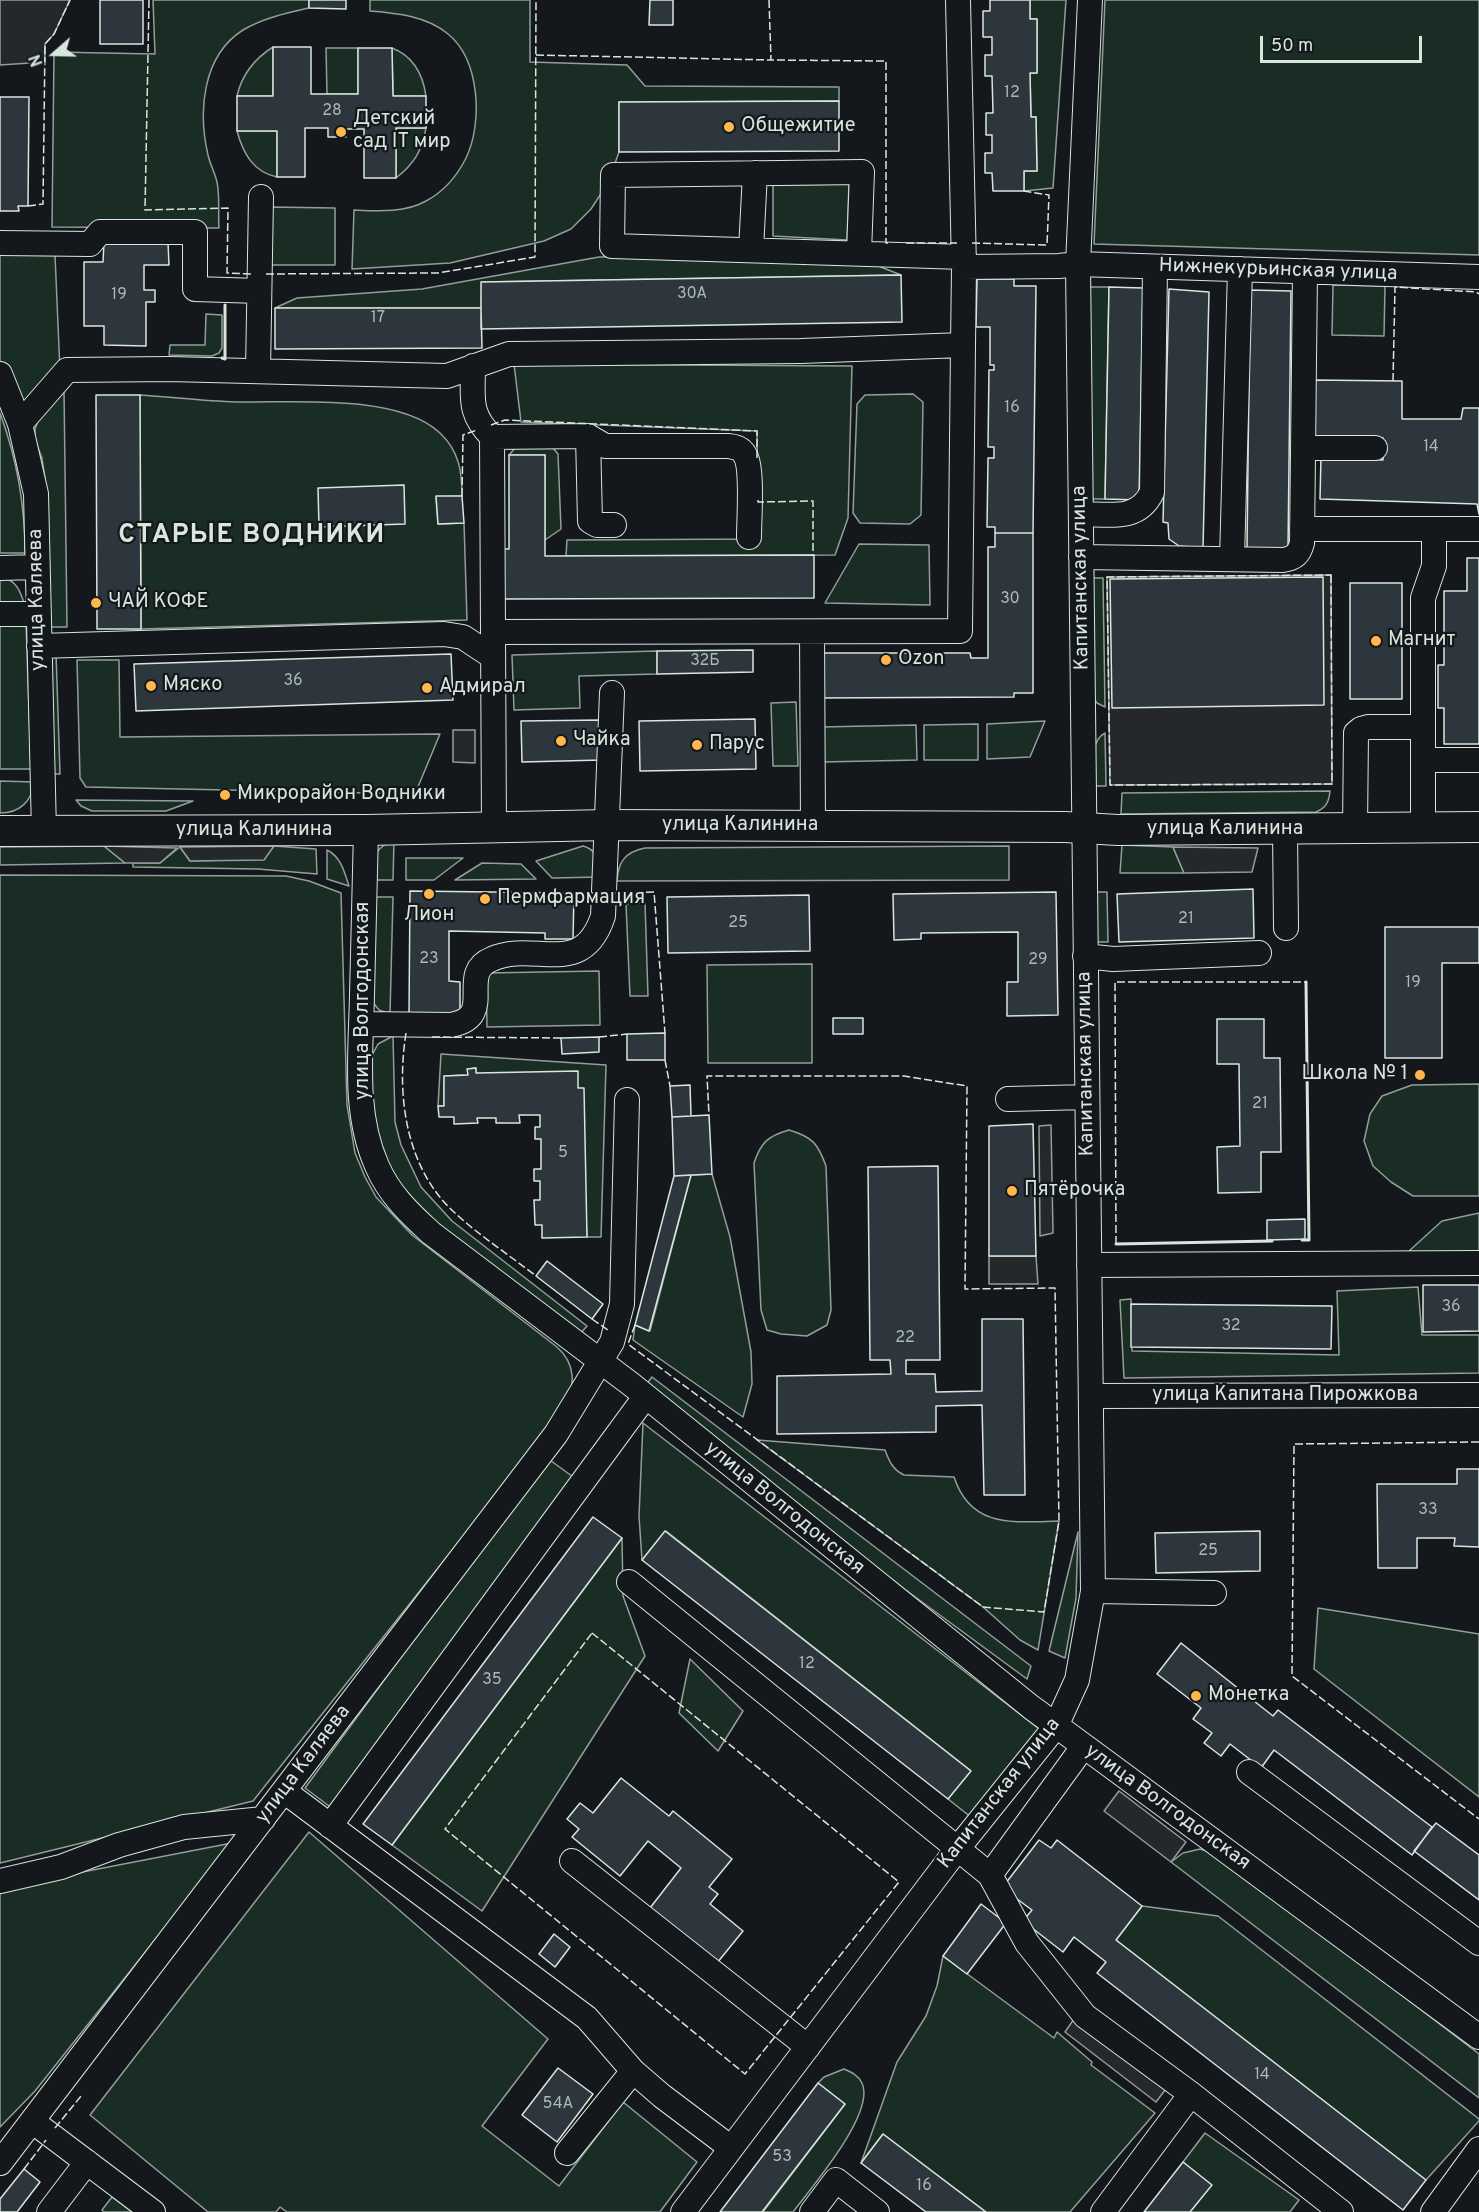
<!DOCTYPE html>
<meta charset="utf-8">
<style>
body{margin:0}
#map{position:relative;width:1479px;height:2212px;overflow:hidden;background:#14181c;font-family:Overpass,sans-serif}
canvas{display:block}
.north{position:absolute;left:24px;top:24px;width:60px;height:60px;-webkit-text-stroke:4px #14181c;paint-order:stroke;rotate:250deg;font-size:16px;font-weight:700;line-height:24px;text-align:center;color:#d8e6dc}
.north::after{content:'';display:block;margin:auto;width:21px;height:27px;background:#d8e6dc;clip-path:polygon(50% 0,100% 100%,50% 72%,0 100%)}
.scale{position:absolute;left:1260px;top:36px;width:162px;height:27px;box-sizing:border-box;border:3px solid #d8e6dc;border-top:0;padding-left:8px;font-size:18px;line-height:21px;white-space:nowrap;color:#d8e6dc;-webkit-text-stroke:4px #14181c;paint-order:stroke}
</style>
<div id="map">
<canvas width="1479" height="2212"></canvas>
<div class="north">N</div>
<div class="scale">50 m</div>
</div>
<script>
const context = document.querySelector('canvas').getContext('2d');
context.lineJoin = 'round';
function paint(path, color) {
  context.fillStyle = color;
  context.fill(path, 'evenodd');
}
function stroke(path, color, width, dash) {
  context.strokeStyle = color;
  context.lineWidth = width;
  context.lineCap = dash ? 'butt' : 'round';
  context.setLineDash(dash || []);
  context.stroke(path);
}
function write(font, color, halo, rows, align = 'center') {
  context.font = font + ' Overpass,sans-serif';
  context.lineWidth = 4.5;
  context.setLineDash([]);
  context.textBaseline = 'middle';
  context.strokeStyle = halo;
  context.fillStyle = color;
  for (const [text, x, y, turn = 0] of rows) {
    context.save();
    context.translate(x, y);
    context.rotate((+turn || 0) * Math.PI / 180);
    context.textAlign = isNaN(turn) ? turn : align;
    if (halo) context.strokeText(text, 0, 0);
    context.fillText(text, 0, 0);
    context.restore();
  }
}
const green = new Path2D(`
 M153,0H309V8C287,13 263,18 243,30C202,56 198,112 208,155C210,164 215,173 217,182C220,196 218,213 219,228L52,227L54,52L155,54Z
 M370,0H530V62L627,65L645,86L839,87V101L619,102V152L608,183L591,209L571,229L544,241L450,263L352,269L354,210C377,211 405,213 426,201C443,192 457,176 466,158C483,123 480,60 448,34C427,16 396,13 370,11Z
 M1030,0H1066L1053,188L1024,191V171H1037L1036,117H1031L1030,73H1037V19H1030Z
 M1105,0H1479V255L1094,244Z
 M273,47V96H237C242,74 254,59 273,47Z
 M326,48H358V94H327Z
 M392,48C413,56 423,75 426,96H393Z
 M396,128H426C422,151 414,164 396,178Z
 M237,131H277V177C253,172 243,153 237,131Z
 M849,184L847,240L773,236V185Z
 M269,207L335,208V265H269Z
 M0,255H55L60,371L30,404L15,398L0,362Z
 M701,255L876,265L901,275L482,282L481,308H275L297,298L422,289L599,257Z
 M1333,285L1385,286L1384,336L1332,335Z
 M1083,287H1109L1105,499H1085Z
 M206,314L222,315V348L219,353L212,356L169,355L170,345H205Z
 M514,364L852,366L848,518L835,555L566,556L567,540L758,539L757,431L521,422Z
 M64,390L67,627H49L47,493L42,458L35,440V429L40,416Z
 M913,394L923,402L921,515L910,524L860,523L853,513L857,404L865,395Z
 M140,395C172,397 204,401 236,402C291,403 398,393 440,433C459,451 462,471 462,496L436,497L438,524L464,523L467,620L141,629Z
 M0,413C17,459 25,504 25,553H0Z
 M515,448H553L558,454L561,529L545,540V455H509Z
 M859,544L929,545L930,605L825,603Z
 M0,576C17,581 20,590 25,606H0Z
 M1091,578H1103L1105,707L1097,703L1094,699Z
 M0,621L26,622L31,769H0Z
 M657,651V674L579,676L580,708L514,710L512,655Z
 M56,653L60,774H50L49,658Z
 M77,660H119L120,737L440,734L415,794L86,787L80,778Z
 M796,702L798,766H773L771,703Z
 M1045,721L1030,757L987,759V724Z
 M978,724V760H924V725Z
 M916,725L917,760L822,762L821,727Z
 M1105,733L1106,786H1094C1094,769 1088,742 1105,733Z
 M0,781L34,782C32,801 20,813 0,813Z
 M1330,791C1329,802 1326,808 1316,812L1121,814L1122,793Z
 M76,800L193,801L166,811H92L81,806Z
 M394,840L393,880H372C374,858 372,849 394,840Z
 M1122,845L1173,847L1184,873H1120Z
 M104,846L125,863L0,865V847Z
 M274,846L316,849L317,874L258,869L133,867V863H160L180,847L190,861L264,859Z
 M583,846C599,850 597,863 599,877L552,878L536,861Z
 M1009,846V880L617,881C618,862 625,852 645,848Z
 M327,850C341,857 344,871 349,886L327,879Z
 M406,858H463L434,880H406Z
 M482,863L521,864L536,879L455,880Z
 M0,875L286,876L309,881L341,893L347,1105L355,1153L365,1177L376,1197L412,1235L557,1347C576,1364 575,1384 566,1407L253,1801L0,1863Z
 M1094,892H1107L1108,942H1095Z
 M374,897H393L390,1014L379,1010L371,1000Z
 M645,903L648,996H630L626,904Z
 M812,964V1063H708L707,965Z
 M599,971L600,1025L487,1027L486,973Z
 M393,1036L395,1122L401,1145L421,1187L452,1221L587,1326L579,1335L443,1228L422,1209L393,1177L373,1127L371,1057L378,1044Z
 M441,1054L606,1065L601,1237H587L578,1088L476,1073V1068L468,1069V1075L444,1076V1106H438Z
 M1479,1084V1196H1413L1391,1182L1373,1166L1364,1141L1370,1114L1382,1096L1412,1085Z
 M789,1130C813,1137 818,1144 826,1166L831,1310L827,1325L807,1336L781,1334L767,1330L761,1310L754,1163C761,1142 768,1136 789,1130Z
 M712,1174L730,1237L751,1352L752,1384L743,1417L633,1340L635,1325L650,1331L691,1175Z
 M1479,1213V1261L1409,1251L1442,1221Z
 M1418,1287L1422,1335H1479V1373L1124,1378L1120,1300L1131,1299L1132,1351L1339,1355L1337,1291Z
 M652,1377L1031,1666L1027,1679L903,1588L645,1386Z
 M643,1423L1043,1732L972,1818L948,1799L970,1770L666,1531L642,1560L639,1516Z
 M757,1440L885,1450C889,1461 893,1470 904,1475L954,1477C971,1529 1014,1522 1059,1521L1038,1650L1020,1640L983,1607Z
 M547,1458L576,1479L333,1809L305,1788Z
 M1078,1532L1076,1598L1065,1658L1049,1651Z
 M622,1538L623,1596L645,1656L482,1911L392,1845Z
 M1318,1608L1479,1634V1797L1314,1669Z
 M690,1659L743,1711L718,1751L679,1713Z
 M309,1832L548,2039L482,2126L559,2186L623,2102L697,2162L660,2212H287L280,2207L276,2212H208L90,2115Z
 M232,1843L35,2091L0,2127V1888Z
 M1200,1849L1210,1852L1223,1859L1479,2054V2098L1171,1862L1183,1853Z
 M1142,1906L1218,1916L1479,2119V2121L1426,2180L1116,1940Z
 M943,1956L1054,2038L1057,2032L1092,2062L1091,2065L1155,2113L1070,2212H986L883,2134L861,2163L897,2062L926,2016L937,1986Z
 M844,2069C851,2072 858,2075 862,2083C876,2113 811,2188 793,2212H763L845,2104L818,2083L824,2077Z
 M1205,2133L1299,2200L1290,2212H1190L1211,2185L1183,2162Z
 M112,2197L132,2212H104L102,2210Z`);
paint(green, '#1a2d24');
stroke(green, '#939e99', 1.5);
const parking = new Path2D(`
 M0,0H70L54,34L45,44V62L0,65Z
 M1331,575L1332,784L1110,785L1107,577Z
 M453,730H475V763L453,762Z
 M104,846L177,848L160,863H125Z
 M274,846L264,860L190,861L180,847Z
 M1173,847L1258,848L1252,872L1184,873Z
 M1051,1125L1053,1233L1040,1236L1039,1126Z
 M989,1256H1036L1038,1284H989Z
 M1119,1791L1186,1842L1171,1862L1104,1811Z
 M1074,2019L1168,2086L1156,2102L1065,2032Z`);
paint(parking, '#24282b');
stroke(parking, '#939e99', 1.5);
const building = new Path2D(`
 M100,0H143V44H100Z
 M309,0H346V9L309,8Z
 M650,0H673V25H649Z
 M990,0H1030V19H1037V73H1030L1031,117H1036L1037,171H1024V191H993L992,173H985V153H992V135H986V113H993L992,76H985V55H992V37H983V11H990Z
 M273,47H311V94H358V48H392L393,96H426V128H396V178H364V129H346V137H328V128H305V177H277V131H237V96H273Z
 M0,97H29L28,206H18L19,211H0Z
 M839,101V151L619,152V102Z
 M104,242H168L169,265H144V290H155V302H146V346L104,345V326H84V262H103Z
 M901,275L902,322L481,329V282Z
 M977,279H1014V286H1036L1033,533H995V527H987L988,458H994V447H988L989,370H994V365H990V327H976Z
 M1109,287L1143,288L1139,500L1105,499Z
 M1169,289L1209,292L1203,548L1179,546L1169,539L1168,523L1163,522Z
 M1250,290L1291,291L1288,549H1247Z
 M275,308H481L482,348L275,349Z
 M1313,380L1402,381V419H1461L1463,408H1479V514L1477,504L1320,499L1321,457L1383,460V438H1313Z
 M96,395H140L141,629H97Z
 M509,455H545V556L814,555V598L504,599V549H509Z
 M404,485L405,524L319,527L318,488Z
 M436,496H462L464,523L438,524Z
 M995,533H1033V693H1014V697L814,698V653H970L971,658H988V547H995Z
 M1467,558H1479V744H1444V708H1438V665H1444V591H1467Z
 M1323,577L1324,705L1112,708L1110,579Z
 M1350,583H1402V699H1350Z
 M753,650V672L657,674V651Z
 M451,654L453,700L136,711L134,664Z
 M755,719L756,769L640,771L639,721Z
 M601,720L602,760L522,762L521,721Z
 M1253,889L1254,938L1119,942L1117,894Z
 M410,891L574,893L573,939H545V933L449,931V981L460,982V1015L409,1014Z
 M1056,892L1058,1015L1007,1016V982H1018V932L921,933V939L894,940L893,894Z
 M809,895L810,951L668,953L667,897Z
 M1385,927H1479V963H1442V1058H1385Z
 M833,1018H863V1034H833Z
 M1217,1019H1264V1058H1280L1281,1152H1261V1192L1218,1193L1217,1147L1240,1146L1239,1064H1217Z
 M665,1033V1060H627V1034Z
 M599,1037V1052L562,1054L561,1038Z
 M476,1068V1073L578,1071V1088H584L587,1237L542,1238V1225H535L534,1200H540V1181H534V1169H541V1139H535V1127H540V1115H519L520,1123H496V1118H477L478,1123L454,1124V1117H439L438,1106H444V1076L468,1075L467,1069Z
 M690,1085L691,1116L672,1117L670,1086Z
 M709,1115L712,1174L674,1176L672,1117Z
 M1033,1124L1036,1256H989V1126Z
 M938,1166L940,1360H906V1374H935L936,1392L982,1391V1319H1023L1025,1495H984L982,1405L936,1406V1432L777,1434V1376L891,1374L890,1360H870L868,1167Z
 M691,1175L649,1331L635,1325L674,1176Z
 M1305,1219V1239L1267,1240V1220Z
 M547,1261L603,1304L592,1319L536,1276Z
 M1423,1285H1479V1331L1423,1332Z
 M1131,1304L1332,1306L1331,1349L1131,1347Z
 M1457,1469H1479V1547L1454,1546L1455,1538H1417V1568H1378L1377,1484H1457Z
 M593,1517L622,1538L392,1845L363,1824Z
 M665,1531L971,1771L948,1799L642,1560Z
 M1260,1531V1571L1156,1573L1155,1533Z
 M1181,1643L1273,1716L1278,1710L1432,1827L1412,1855L1274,1750L1261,1768L1230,1744L1221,1756L1204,1743L1212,1733L1193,1719L1201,1708L1157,1674Z
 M621,1778L669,1816L673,1811L732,1859L709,1887L718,1894L710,1904L743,1931L717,1963L650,1908L681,1868L648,1841L620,1876L572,1837L579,1829L567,1819L580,1803L593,1813Z
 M1436,1823L1479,1855V1900L1414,1851Z
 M1039,1840L1051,1848L1057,1840L1142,1906L1116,1940L1426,2180L1403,2210L1097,1973L1106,1962L1074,1937L1063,1952L1023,1921L1032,1910L1002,1888Z
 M981,1904L1006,1923L967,1974L943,1956Z
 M554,1934L570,1947L555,1967L539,1954Z
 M558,2068L593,2094L557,2142L522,2115Z
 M818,2083L845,2104L762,2212H720Z
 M883,2134L986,2212H926L861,2163Z
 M1183,2162L1212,2185L1190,2212H1144Z
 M24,2169L40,2182L17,2212H0V2199Z`);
paint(building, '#2c363c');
stroke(building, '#d8e6dc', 1.5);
const minor = new Path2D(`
 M958,0L964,267
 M0,243L90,244L100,232H195V289L259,291
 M751,250L755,173
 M859,253L862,172L613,175L612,246L964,257
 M963,345L964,267L1059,266L1078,264L1479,277
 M473,366C473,398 468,413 492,437
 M258,371L261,197
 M0,374L20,424L36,494L44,832
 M20,424L67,370L169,369L447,376L509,354L801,351L963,345L960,631L493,632
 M588,436L590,521L597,525H614
 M1303,448H1375
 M1081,514C1109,514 1138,522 1152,492L1155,267
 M1302,529H1479
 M1081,557L1283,560C1295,558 1299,554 1302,543L1305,271
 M1232,559L1240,269
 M0,568L37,567
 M0,614H38
 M812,632L813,827
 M39,646L444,634L463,637L493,657
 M1423,760H1479
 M494,828L492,437L588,436L605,446H728C736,447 741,448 745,455C753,468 749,519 749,537
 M1423,828V598L1434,566V529
 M1285,829L1286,928
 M1355,829L1356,733L1361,729L1368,727H1423
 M366,830C365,885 363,940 362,995C361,1051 353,1113 377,1166C389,1194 409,1213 431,1233L632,1385L1031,1707L1479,2037
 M1085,956L1113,959L1259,953
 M362,1024L451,1025C498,1017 456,973 492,959C535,940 582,980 603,916L612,693
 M1008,1099L1087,1097
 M1089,1265L1479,1263
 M1092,1396L1479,1395
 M629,1582L990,1875L1027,1943L1085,2016L1191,2094L1341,2212
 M1093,1591L1214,1593
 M1249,1772L1479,1943
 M284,1791L587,2018L633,2071L662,2096L731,2148
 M330,1826L645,1397
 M572,1861L808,2047
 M990,1875L1083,1747
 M0,1881L61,1867L119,1845L184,1827L263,1819
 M32,2121L153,2212
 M567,2153L633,2071
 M0,2163L556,1434L612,1342L622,1304L627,1100
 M49,2212L87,2162
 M683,2212L958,1848L1056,1726L1077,1680L1093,1591L1078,264L1090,0
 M812,2212L836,2180L877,2212
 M1103,2212L1191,2094
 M1433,2212L1479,2149`);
const major = new Path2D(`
 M0,831L366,830L608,825L1065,827L1118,830L1479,827`);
stroke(minor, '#d8e6dc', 26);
stroke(major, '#d8e6dc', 32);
stroke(minor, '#14181c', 24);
stroke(major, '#14181c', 30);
stroke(new Path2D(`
 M149,0L145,210L228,208L227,273L251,274
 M769,0L771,60L886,61V243H888
 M536,55L771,60
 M28,206L43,204L45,44L54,34L70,0
 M906,243H957
 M972,243L1047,245L1049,195L1024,191
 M266,274L438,273L535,257L536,0
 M1393,381L1395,287L1476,292L1479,294
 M491,425L505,420L757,431V458
 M462,496L463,435L477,430
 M758,500V502L813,501V555
 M1331,575L1332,784L1110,785L1107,577Z
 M574,893H598
 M613,893L654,892L665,1033
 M406,1033C396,1096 406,1169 455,1213C480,1236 509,1255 536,1276
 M432,1037L561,1038
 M599,1037L627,1034
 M665,1060L670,1086
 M1116,1244L1115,982H1306
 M592,1319L608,1330
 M635,1325L628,1344L983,1607L1044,1612L1059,1521L1055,1288L965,1289L967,1086L904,1076H707L709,1115
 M1479,1442L1294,1444L1292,1676L1479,1819
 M592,1633L899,1882L745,2074L445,1829Z
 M55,2128L81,2096
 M24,2169L46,2140`), '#d8e6dc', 1.5, [8, 3]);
stroke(new Path2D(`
 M222,358L225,359V305
 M1302,1240H1309L1306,982
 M1116,1244L1272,1241`), '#d8e6dc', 3);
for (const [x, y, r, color] of [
 [729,127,6,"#ffb74d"],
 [341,132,6,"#ffb74d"],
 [96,603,6,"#ffb74d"],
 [1376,641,6,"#ffb74d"],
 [886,660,6,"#ffb74d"],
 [151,686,6,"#ffb74d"],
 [427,688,6,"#ffb74d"],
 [561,741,6,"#ffb74d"],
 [697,745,6,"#ffb74d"],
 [225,795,6,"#ffb74d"],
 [429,894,6,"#ffb74d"],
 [485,899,6,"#ffb74d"],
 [1420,1075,6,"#ffb74d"],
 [1012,1191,6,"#ffb74d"],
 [1196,1696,6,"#ffb74d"]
]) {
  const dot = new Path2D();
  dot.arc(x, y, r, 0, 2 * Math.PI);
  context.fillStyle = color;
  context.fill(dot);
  stroke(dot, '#14181c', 2);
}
write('16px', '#adbab4', null, [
 ["12",1012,94],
 ["28",332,112],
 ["30А",692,295],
 ["19",119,296],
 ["17",378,319],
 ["16",1012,409],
 ["14",1431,448],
 ["30",1010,600],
 ["32Б",705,662],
 ["36",293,682],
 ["21",1186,920],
 ["25",738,924],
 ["23",429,960],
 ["29",1038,961],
 ["19",1413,984],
 ["21",1260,1105],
 ["5",563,1154],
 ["36",1451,1308],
 ["32",1231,1327],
 ["22",905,1339],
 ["33",1428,1511],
 ["25",1208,1552],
 ["12",807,1665],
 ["35",492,1681],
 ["14",1262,2076],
 ["54А",558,2105],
 ["53",782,2158],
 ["16",924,2187]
]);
write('20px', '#d8e6dc', '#14181c', [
 ["Детский",353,120],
 ["сад IT мир",353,143],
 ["Общежитие",741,127],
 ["ЧАЙ КОФЕ",108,603],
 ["Магнит",1388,641],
 ["Ozon",898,660],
 ["Мяско",163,686],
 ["Адмирал",439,688],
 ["Чайка",573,741],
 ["Парус",709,745],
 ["Микрорайон Водники",237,795],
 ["Пермфармация",497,899],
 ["Лион",429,916,"center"],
 ["Школа № 1",1408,1075,"right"],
 ["Пятёрочка",1024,1191],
 ["Монетка",1208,1696]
], 'left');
write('20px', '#d8e6dc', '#14181c', [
 ["Нижнекурьинская улица",1278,271,2],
 ["Капитанская улица",1082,578,-91],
 ["улица Каляева",38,600,-91],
 ["улица Калинина",740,826],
 ["улица Калинина",1225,830],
 ["улица Калинина",254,831],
 ["улица Волгодонская",364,1001,-90],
 ["Капитанская улица",1087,1064,-91],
 ["улица Капитана Пирожкова",1285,1396],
 ["улица Волгодонская",784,1509,39],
 ["улица Каляева",304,1765,-53],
 ["Капитанская улица",1000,1794,-52],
 ["улица Волгодонская",1167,1808,36]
]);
context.letterSpacing = '1.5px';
write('bold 26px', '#d8e6dc', '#14181c', [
 ["СТАРЫЕ ВОДНИКИ",252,537]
]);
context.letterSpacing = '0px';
</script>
